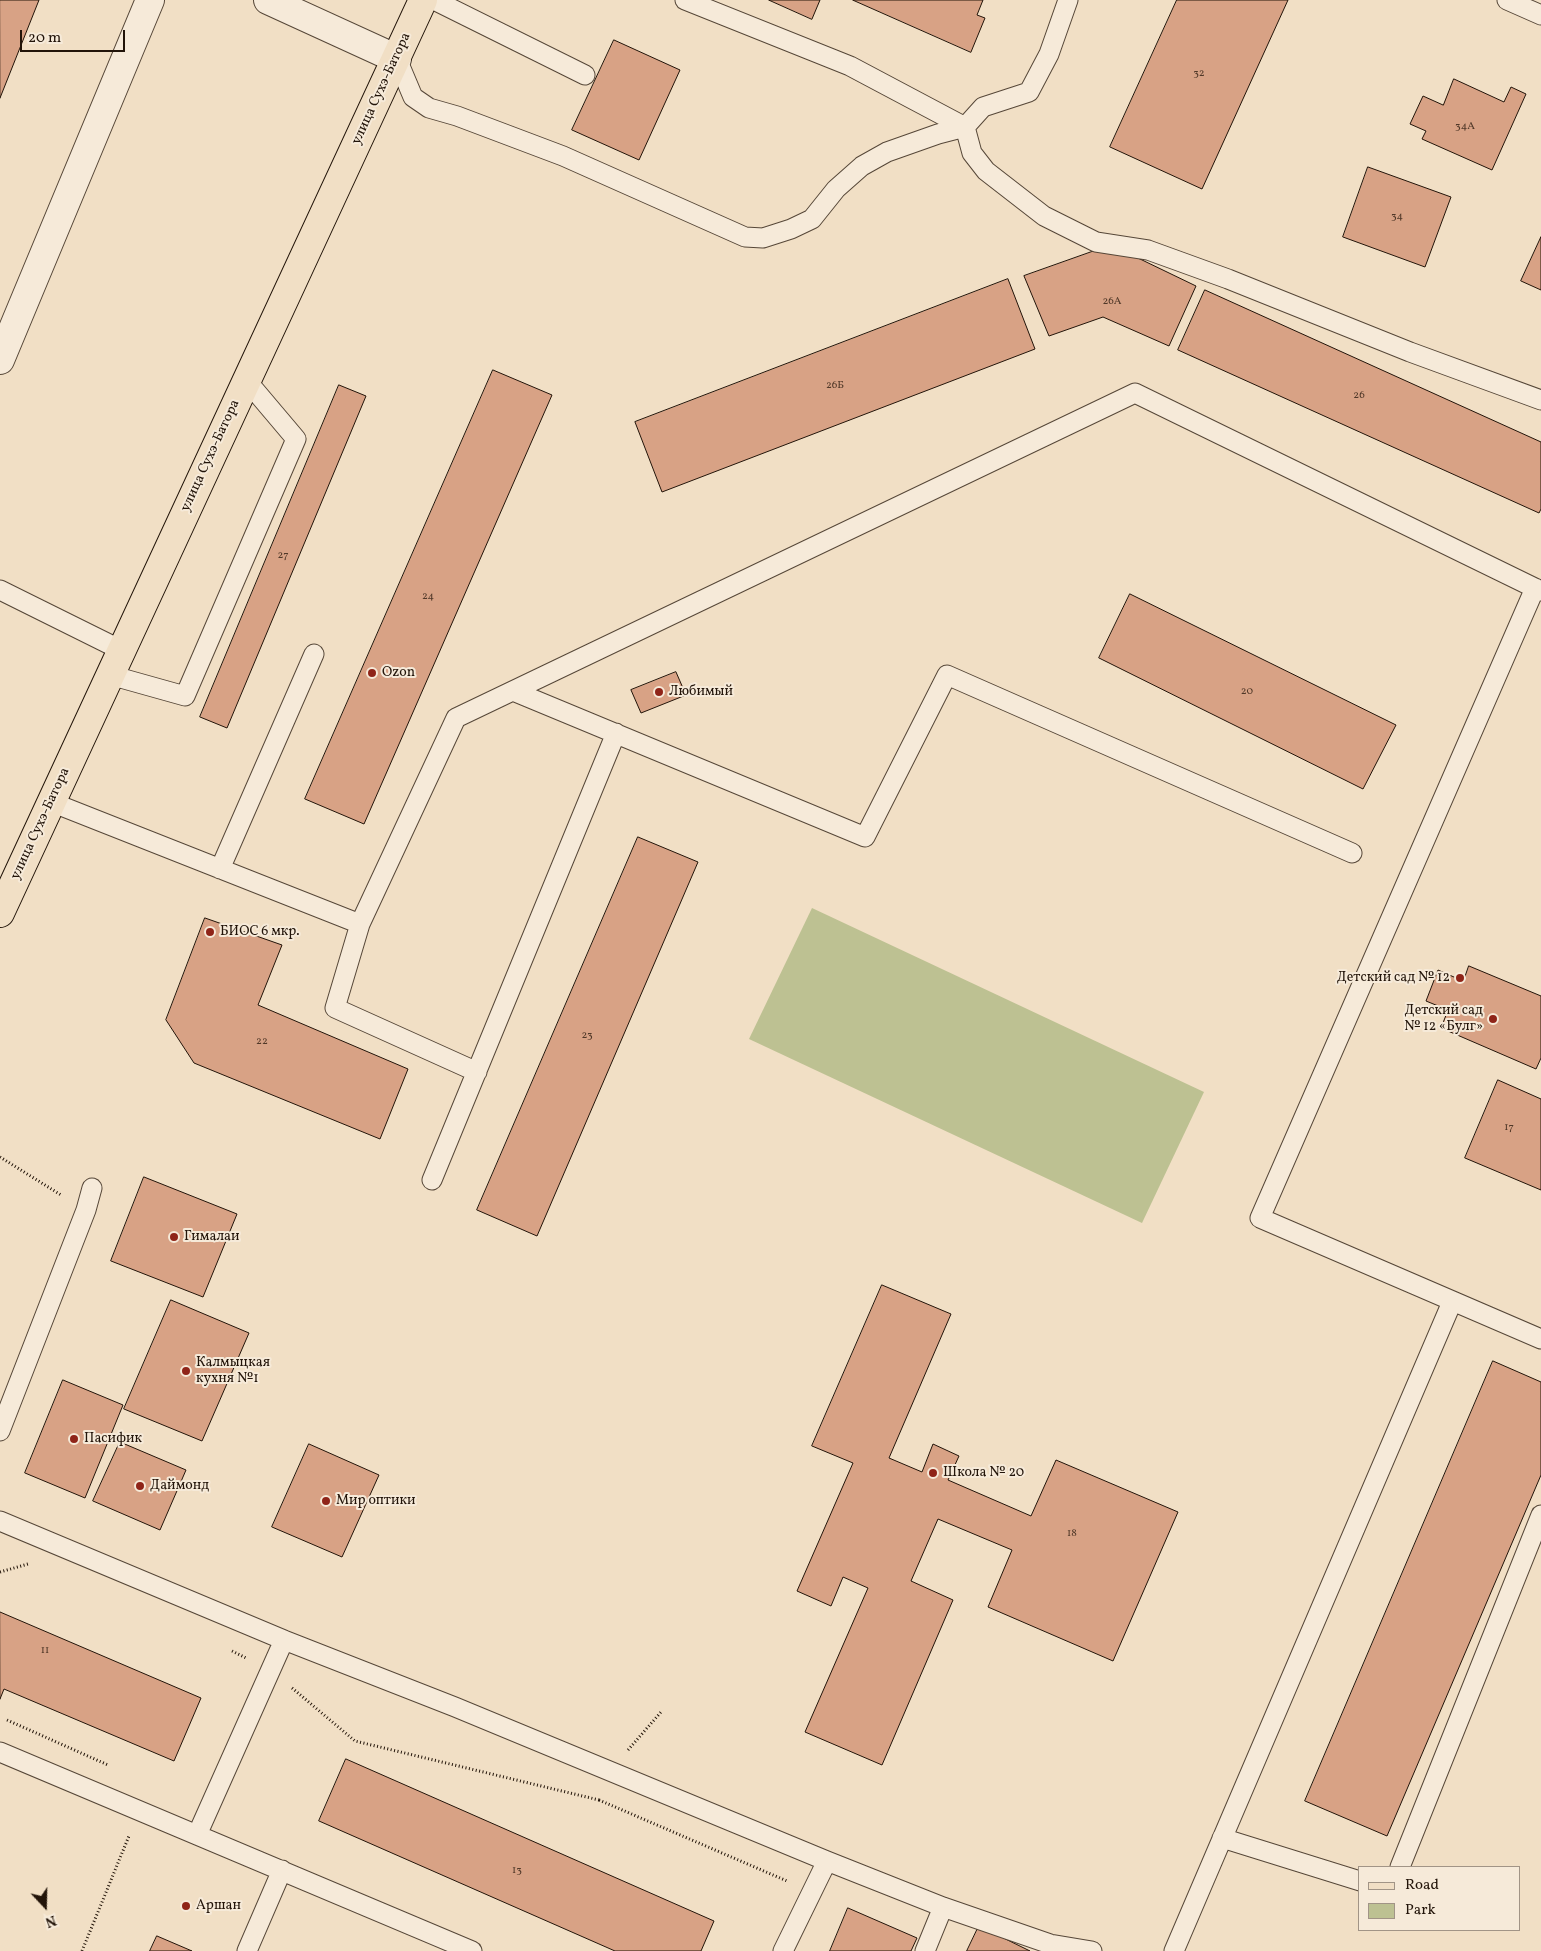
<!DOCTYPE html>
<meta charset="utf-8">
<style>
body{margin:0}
#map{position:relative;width:1541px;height:1951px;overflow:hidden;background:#f1dfc5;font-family:Vollkorn,serif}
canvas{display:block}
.legend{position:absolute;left:1358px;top:1866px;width:162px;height:65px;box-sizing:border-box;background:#f6ead9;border:1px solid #a19486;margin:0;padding:6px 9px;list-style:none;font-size:15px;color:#221409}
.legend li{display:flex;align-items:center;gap:10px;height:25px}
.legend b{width:25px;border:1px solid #a19486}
.north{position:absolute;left:20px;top:1881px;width:50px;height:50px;-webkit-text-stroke:4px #f6ead9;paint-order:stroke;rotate:159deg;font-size:14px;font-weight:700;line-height:20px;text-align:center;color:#221409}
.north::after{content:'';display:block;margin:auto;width:18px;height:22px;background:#221409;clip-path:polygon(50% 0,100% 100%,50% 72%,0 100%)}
.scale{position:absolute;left:20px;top:30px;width:105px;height:22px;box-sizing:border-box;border:2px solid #221409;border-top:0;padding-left:6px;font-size:15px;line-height:18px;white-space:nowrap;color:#221409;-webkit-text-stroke:4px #f6ead9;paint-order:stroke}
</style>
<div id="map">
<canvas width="1541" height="1951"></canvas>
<ul class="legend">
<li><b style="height:6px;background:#f1dfc5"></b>Road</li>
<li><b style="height:14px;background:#bdc192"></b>Park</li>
</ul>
<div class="north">N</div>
<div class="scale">20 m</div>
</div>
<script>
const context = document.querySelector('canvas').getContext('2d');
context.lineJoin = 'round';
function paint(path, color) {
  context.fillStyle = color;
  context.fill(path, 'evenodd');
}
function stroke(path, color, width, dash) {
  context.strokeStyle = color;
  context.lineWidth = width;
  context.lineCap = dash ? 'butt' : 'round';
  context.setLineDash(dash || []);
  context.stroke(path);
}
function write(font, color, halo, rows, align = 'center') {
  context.font = font + ' Vollkorn,serif';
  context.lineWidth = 4;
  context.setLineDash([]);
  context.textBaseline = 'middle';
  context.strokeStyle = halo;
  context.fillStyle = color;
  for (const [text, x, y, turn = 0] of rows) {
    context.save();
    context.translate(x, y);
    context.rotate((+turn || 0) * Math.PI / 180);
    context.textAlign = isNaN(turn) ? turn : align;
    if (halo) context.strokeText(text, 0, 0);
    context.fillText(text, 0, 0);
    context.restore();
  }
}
paint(new Path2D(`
 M812,908L1204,1092L1142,1223L749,1039Z`), '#bdc192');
const building = new Path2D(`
 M0,0H39L0,98Z
 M769,0H820L812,19Z
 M853,0H983L977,15L985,18L971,52Z
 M1177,0H1288L1202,189L1110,147Z
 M614,40L680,70L639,160L572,130Z
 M1454,79L1504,102L1511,87L1526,94L1492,170L1422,139L1426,131L1410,124L1423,96L1443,105Z
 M1368,167L1451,197L1425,267L1343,237Z
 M1541,237V290L1521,281Z
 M1111,245L1196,286L1169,346L1103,317L1049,336L1024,276Z
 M1008,279L1035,349L662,492L635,422Z
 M1205,290L1541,442V509L1539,513L1178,350Z
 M493,370L552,395L364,824L305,799Z
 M339,385L366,396L227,728L200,717Z
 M1130,594L1396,725L1363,789L1099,658Z
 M676,672L686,695L641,713L631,690Z
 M638,837L698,862L537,1236L477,1210Z
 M205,918L282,945L258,1005L408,1069L380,1139L194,1063L166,1020Z
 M1469,966L1541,996V1058L1536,1069L1441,1028L1448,1010L1426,1001L1438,970L1463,981Z
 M1498,1080L1541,1099V1190L1465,1158Z
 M144,1177L237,1214L203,1297L111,1261Z
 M882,1285L951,1314L889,1458L922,1472L933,1444L959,1456L948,1480L1031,1516L1056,1460L1178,1512L1113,1661L988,1607L1012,1550L938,1519L911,1581L953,1600L882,1765L805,1732L868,1588L843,1577L831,1606L797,1591L853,1463L812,1446Z
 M171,1300L249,1333L202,1441L124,1409Z
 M1493,1361L1541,1382V1475L1387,1836L1305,1801Z
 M63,1380L123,1405L85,1498L25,1473Z
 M120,1442L186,1470L160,1530L93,1501Z
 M309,1444L379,1475L342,1557L272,1527Z
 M0,1612L201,1698L174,1761L4,1689L0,1699Z
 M346,1759L714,1921L701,1951H615L319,1821Z
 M848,1908L917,1938L911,1951H830Z
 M979,1926L1030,1951H967Z
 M157,1936L192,1951H150Z`);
paint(building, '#d8a285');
stroke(building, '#221409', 1);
const lane = new Path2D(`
 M434,0L585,75
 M685,0L850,66L965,127
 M1068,0L1049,54L1029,92L983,107L965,127L972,153L986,171L1044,216L1096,242L1148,250L1228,279L1410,352L1541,400
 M1507,0L1541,15
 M397,59L413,97L429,108L457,116L563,156L745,237L763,238L791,229L812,219L836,189L862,166L887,152L938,134L965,127
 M1535,588L1260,1218L1541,1339
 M0,590L121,650
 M110,675L185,696L296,439L247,381
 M513,691L865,837L947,675L1352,853
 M51,802L360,924L456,718L1135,393L1541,591
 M220,869L314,654
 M360,924L335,1008L477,1072
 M432,1180L616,733
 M0,1431L86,1210L92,1188
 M0,1521L284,1640L455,1707L827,1861L943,1907L1050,1944L1092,1951
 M0,1752L472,1951
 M197,1835L284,1640
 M1222,1838L1360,1881
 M1400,1867L1541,1515
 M247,1951L282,1870
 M783,1951L827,1861
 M925,1951L943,1907
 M1174,1951L1452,1302`);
const street = new Path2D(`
 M268,0L397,59
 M0,360L150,0`);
const primary = new Path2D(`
 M0,913L423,0`);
stroke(lane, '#564738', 21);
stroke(street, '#564738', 30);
stroke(primary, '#221409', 30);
stroke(new Path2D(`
 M0,1157L61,1195
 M0,1572L28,1564
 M232,1651L246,1658
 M292,1688L355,1741L599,1800L600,1798
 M7,1720L108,1765
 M628,1750L661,1712
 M599,1800L787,1881
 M82,1951L129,1836`), '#221409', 3, [1, 2.5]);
stroke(lane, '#f6ead9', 19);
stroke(street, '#f6ead9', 28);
stroke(primary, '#f1dfc5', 28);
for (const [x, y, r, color] of [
 [372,673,5,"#8f2418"],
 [659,692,5,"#8f2418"],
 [210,932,5,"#8f2418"],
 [1460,978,5,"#8f2418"],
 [1493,1019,5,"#8f2418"],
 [174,1237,5,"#8f2418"],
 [186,1371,5,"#8f2418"],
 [74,1439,5,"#8f2418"],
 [933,1473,5,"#8f2418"],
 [140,1486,5,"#8f2418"],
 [326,1501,5,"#8f2418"],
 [186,1906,5,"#8f2418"]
]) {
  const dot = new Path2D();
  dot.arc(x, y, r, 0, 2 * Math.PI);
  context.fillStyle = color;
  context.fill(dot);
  stroke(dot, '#f6ead9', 2);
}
write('11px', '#503828', null, [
 ["32",1199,74],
 ["34А",1465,127],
 ["34",1397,217],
 ["26А",1112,302],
 ["26Б",835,386],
 ["26",1359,396],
 ["27",283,556],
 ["24",428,597],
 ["20",1247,692],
 ["23",587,1036],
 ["22",262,1042],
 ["17",1509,1128],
 ["18",1072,1534],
 ["11",45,1651],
 ["13",517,1871]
]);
write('14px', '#221409', '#f6ead9', [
 ["улица Сухэ-Батора",382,89,-65],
 ["улица Сухэ-Батора",211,456,-65],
 ["улица Сухэ-Батора",41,824,-65]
]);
write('14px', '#221409', '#f6ead9', [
 ["Ozon",382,673],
 ["Любимый",669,692],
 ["БИОС 6 мкр.",220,932],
 ["Детский сад № 12",1450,978,"right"],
 ["Детский сад",1483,1011,"right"],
 ["№ 12 «Булг»",1483,1027,"right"],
 ["Гималаи",184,1237],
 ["Калмыцкая",196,1363],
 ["кухня №1",196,1379],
 ["Пасифик",84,1439],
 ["Школа № 20",943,1473],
 ["Даймонд",150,1486],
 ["Мир оптики",336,1501],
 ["Аршан",196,1906]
], 'left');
</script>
